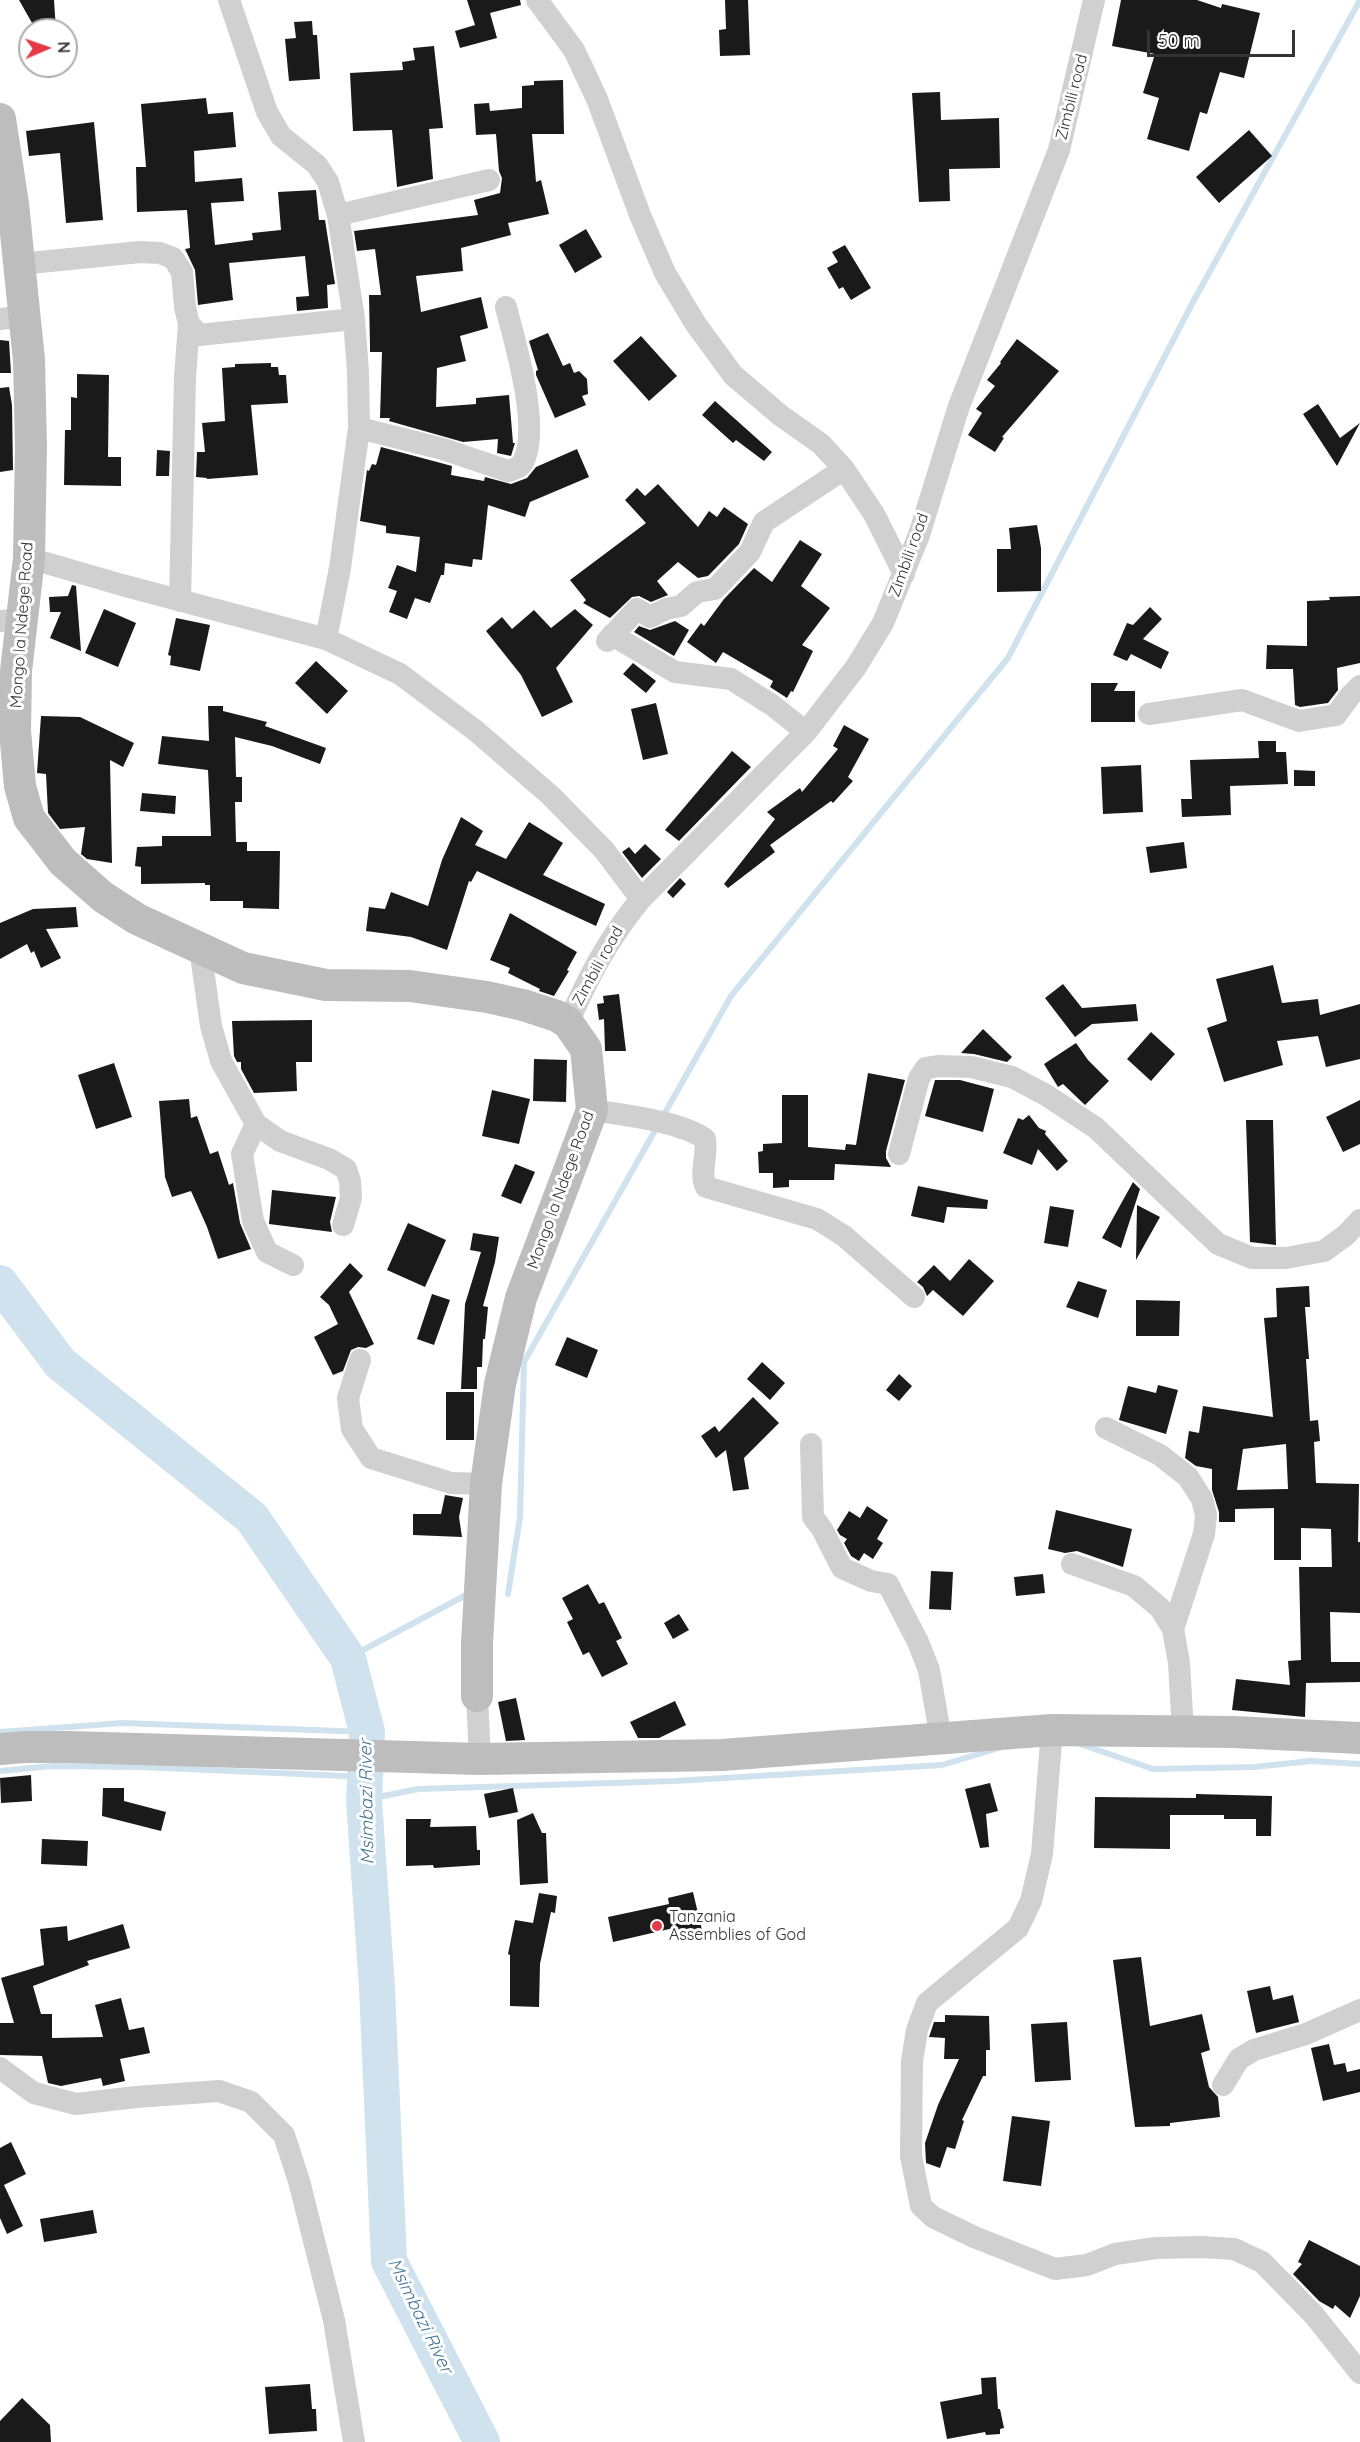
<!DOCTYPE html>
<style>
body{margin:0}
#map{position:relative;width:1360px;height:2442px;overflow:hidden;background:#fff;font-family:Quicksand,sans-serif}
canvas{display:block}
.north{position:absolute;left:18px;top:18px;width:60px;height:60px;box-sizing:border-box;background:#fff;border:2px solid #adadad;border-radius:50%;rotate:88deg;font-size:16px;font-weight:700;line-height:24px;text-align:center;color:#333}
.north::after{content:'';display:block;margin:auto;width:21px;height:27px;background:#e63946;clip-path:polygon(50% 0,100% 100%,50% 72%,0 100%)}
.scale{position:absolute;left:1147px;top:30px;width:148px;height:27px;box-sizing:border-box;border:3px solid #333;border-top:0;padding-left:8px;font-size:18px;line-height:21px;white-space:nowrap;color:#333;-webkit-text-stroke:4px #fff;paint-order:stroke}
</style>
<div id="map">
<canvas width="1360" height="2442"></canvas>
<div class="north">N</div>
<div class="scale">50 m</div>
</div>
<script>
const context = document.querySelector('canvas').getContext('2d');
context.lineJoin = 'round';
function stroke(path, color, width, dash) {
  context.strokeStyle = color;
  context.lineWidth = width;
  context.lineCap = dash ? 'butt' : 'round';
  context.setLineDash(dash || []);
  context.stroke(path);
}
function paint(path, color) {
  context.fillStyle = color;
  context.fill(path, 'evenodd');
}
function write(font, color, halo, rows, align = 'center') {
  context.font = font + ' Quicksand,sans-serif';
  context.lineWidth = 6;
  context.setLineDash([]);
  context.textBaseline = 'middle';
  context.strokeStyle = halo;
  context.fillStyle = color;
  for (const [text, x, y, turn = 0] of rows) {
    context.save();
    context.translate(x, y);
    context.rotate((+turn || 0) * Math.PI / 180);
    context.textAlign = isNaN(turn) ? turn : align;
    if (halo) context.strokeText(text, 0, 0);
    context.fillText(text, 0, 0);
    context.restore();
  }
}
stroke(new Path2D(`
 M662,1118L731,996L1008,658L1193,302L1360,0
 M508,1594L520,1517L524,1362L657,1127
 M348,1658L466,1595
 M0,1732L122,1723L367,1732
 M1080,1744L1153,1769L1254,1767L1311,1761L1360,1764
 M0,1771L52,1766L140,1767L367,1777
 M364,1800L418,1789L674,1781L942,1765L999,1748`), '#cfe2ee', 6);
stroke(new Path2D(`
 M0,1283L60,1363L252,1518L348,1658L367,1732L364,1800L377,1988L389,2261L482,2442`), '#cfe2ee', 36);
paint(new Path2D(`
 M19,0H54L56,30H36Z
 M467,0H520L521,5L490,13L497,38L460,48L455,31L475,25Z
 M725,0H748L750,55L720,56L719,30L726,29Z
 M1121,0H1197L1221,8L1222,4L1260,13L1244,78L1220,72L1207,114L1200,112L1189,151L1147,139L1159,98L1143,93L1155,54L1112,46Z
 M312,21L313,35H317L320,79L289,81L285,39L296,38L294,22Z
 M434,46L443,128L429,129L433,179L397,187L392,130L353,131L350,73L403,70L402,62L415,60L413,48Z
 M563,80L564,134H532L536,182L541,180L549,214L508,223L511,235L461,248L463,271L416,276L421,312L481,297L488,328L460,336L466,361L437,368L436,407L476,404V398L509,395L513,443H515L511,456L497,453L498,439L463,442L389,421L390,418H380L382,352H370V347L369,295H381L375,249L357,251L354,231L478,215L474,200L500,193L502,178L499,171L496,134L476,135L474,104L489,103L490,111L522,108V86L534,85V81Z
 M940,92L941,120L999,118L1000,168L949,169L950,201L919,202L912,93Z
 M206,98L208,114L233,112L236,147L194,151L195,182L242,178L244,201L211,203L215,245L253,240L252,233L281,230L278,192L316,190L319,220H325L335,284L327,285L328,308L297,311L296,297L309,296L305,256L229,263L233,300L198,305L195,270L185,249L190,248L187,210L137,212L136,167H146L141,104Z
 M94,122L103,220L66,223L60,153L29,156L26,131Z
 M1249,130L1272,156L1219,203L1196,177Z
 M586,229L602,257L575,273L559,245Z
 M845,245L871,288L851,300L843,287L839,289L827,268L838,262L832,252Z
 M548,333L563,366L570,363L574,373L579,371L587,379L588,394L582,396L586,405L555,418L536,375V371L538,370L529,341Z
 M641,336L677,376L649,401L613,361Z
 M1017,339L1059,371L1002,437L1004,438L995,452L968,435L982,413L976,409L995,386L987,380L1001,363L1000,362Z
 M0,340L9,341L11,373H0Z
 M271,363V367H278L279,375H286L288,403L251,405L258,475L207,479V478L196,477L197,452H205L202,423L225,421L222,368L235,367V364Z
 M77,374L109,375L108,457H121V486L64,485L65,430H71V397L77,398Z
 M9,387L12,405L13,470L0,472V388Z
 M715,401L772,452L764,461L736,440L733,443L702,415Z
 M1318,404L1340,438L1360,423L1337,466L1303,414Z
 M381,447L452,466L451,475L484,481L485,477L511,484L527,478L536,467L577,449L589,477L530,502L525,517L488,505L482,560L473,559L472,567L445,563L444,575H441L430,603L415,598L407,619L389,612L397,591L388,588L397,565L416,572L420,537L386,533V526L360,521L367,470L369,471L372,464L376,465Z
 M157,450L170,451L169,476H156Z
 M658,484L698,527L709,511L717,517L724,507L748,524L739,544L708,576L698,578L678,562L657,581L668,595L651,602L639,596L632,597L610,618L583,603L586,600L570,580L646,523L625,500L637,488L645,496Z
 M1037,525L1041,548V591L997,592V549H1011L1009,528Z
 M800,540L822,554L801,586L830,608L802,645L813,651L793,692L791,691L787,698L770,687L773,681L723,652L716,663L687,642L701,623L704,626L724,599L754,568L772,582Z
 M72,585L76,586L81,651L50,638L61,612H50L49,597L68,596Z
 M1360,596V663L1337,668L1338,690L1328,703L1300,707L1295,705L1293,669H1266L1267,645L1307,646V601L1330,600L1329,597Z
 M1150,607L1162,619L1143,639L1169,652L1161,669L1131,654L1127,661L1113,655L1127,623L1133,625Z
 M104,609L136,623L118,667L85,653Z
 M575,609L593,625L556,668L573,702L542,717L521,675L486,631L502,617L512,629L534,610L551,628Z
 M176,618L210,625L200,671L170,665L171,656L168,655Z
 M675,621L689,630L674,656L634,632L639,626L650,630Z
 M316,661L348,691L327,714L295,683Z
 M633,663L656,681L646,693L623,674Z
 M1091,683H1118L1114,691H1135V722H1091Z
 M656,703L668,754L643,760L631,709Z
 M208,706H223V711L267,722L265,726L326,748L320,764L272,746L235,737L236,777H242V802H235L236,842H247V851H280L279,909L243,908V901H210V885H205V883L141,884V867L135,866L137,847L162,846V836H211L208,770L158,764L162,736L209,741Z
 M41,716L80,717L134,743L123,767L110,760L112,863L87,859L81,854L85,827L60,829L48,813L46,774L37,773Z
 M844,725L869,739L848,777L853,781L833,803L831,801L770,845L775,852L728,888L724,884L775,819L767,812L800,788L802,792L838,749L833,746Z
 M1258,741H1276V752H1286L1288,784L1230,786L1231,815L1182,817L1181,799H1192L1190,760L1259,758Z
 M732,751L751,767L679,841L665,830Z
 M1141,765L1143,812L1103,814L1101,767Z
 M1294,770L1315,771V786H1294Z
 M142,793L176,796L175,814L140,811Z
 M461,817L483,831L475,845L506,859L529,822L563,843L543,875L605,904L596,926L477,871L471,882L469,881L447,950L411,937L366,931L369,907L385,909L391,892L428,906L442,860Z
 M1184,842L1187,868L1150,873L1146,847Z
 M645,844L661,859L642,878L622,852L629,847L635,854Z
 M680,878L686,884L673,898L667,892Z
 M76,907L78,927L46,929L61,958L41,968L34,951L31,953L27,944L0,959V923L33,909Z
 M510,913L577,952L567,970L569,971L554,996L539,991L540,989L508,973L510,968L490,960Z
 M1273,965L1282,1003L1318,999L1320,1015L1360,1004V1059L1326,1067L1318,1036L1277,1041L1283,1065L1224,1082L1207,1028L1227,1021L1216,979Z
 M1063,984L1082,1008L1136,1004L1138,1021L1092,1024L1075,1037L1045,998Z
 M619,994L626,1051H605L604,1019L599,1020L597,1004L604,1003L603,996Z
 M312,1020V1062H296L297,1091L254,1093L241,1069V1062H237L234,1056L232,1021Z
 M983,1029L1012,1057L1007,1062L974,1054L961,1053Z
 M1151,1032L1175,1054L1151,1081L1127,1059Z
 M1076,1043L1088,1060L1109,1081L1085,1105L1063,1084L1058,1087L1044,1064Z
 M534,1059L567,1060L566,1102L533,1101Z
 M114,1063L132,1117L96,1129L78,1075Z
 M868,1073L905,1080L886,1151V1158L891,1167L835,1164L834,1180H789V1187L773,1188V1173H759L758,1152L763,1151V1144L782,1143V1095H808V1147L845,1150L846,1144L856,1145Z
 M935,1080H960L994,1089L983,1132L925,1116Z
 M492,1090L530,1099L519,1144L482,1136Z
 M189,1099L191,1118L197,1116L210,1154L218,1151L229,1185L233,1183L240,1223L251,1249L218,1259L207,1227L191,1191L172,1197L165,1177L159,1101Z
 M1360,1100V1144L1343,1152L1326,1117Z
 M1029,1115L1039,1128L1046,1131L1045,1134L1068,1161L1057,1171L1038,1149L1032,1165L1003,1153L1018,1118L1023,1120Z
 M1246,1120H1273L1276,1245L1250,1242Z
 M515,1164L535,1172L521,1204L501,1196Z
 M1133,1182L1140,1189L1121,1248L1102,1238Z
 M918,1186L988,1200L987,1209L947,1207L944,1223L911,1216Z
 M272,1190L336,1197L330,1222L332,1232L269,1224Z
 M1137,1205L1160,1217L1136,1260Z
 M1050,1206L1074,1210L1068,1247L1044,1243Z
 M408,1223L446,1240L425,1287L387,1270Z
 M473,1233L499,1237L495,1262L483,1306L488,1307L485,1339H483L482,1367H477V1389H461L465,1304L481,1252L470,1250Z
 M969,1259L994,1281L963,1316L933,1290L927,1296L923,1287L917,1282L934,1265L950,1281Z
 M350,1263L363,1276L349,1292L374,1344L366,1348L358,1347L351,1350L343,1371L333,1375L314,1337L338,1324L329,1305L320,1297Z
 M1078,1281L1107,1290L1098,1318L1066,1307Z
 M1309,1286L1310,1307H1305L1309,1359H1306L1310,1421L1318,1420L1320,1441L1314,1442L1316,1483L1359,1484L1358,1542H1360V1613L1330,1612L1331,1662H1360V1682L1306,1683L1305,1717L1232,1710L1236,1679L1290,1685L1288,1661L1301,1660L1299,1567H1332L1331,1529L1301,1528V1560H1274V1508L1235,1509V1522H1219V1512L1212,1490V1469L1196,1466L1185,1458L1189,1431L1199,1433L1203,1406L1273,1417L1264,1318L1277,1317L1276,1288ZM1286,1444L1288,1489L1237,1490L1243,1449Z
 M432,1294L450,1300L434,1345L417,1339Z
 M1136,1300L1180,1301L1179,1336H1136Z
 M567,1337L598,1350L587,1378L555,1365Z
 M762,1362L785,1383L770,1400L747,1379Z
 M899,1374L912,1386L899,1401L886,1390Z
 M1158,1385L1178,1390L1166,1434L1119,1420L1128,1386L1156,1393Z
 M446,1392H474V1440H446Z
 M753,1397L779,1423L744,1458L749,1489L733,1491L726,1450L716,1458L701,1436L715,1426L719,1432Z
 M445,1495L463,1498L459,1517L462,1537L413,1535V1514H441Z
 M867,1506L888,1520L877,1539L883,1543L873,1559L864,1553L859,1561L851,1556L844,1543L847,1539L840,1535L837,1530L849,1511L860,1518Z
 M1056,1510L1132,1529L1123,1567L1077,1551L1065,1553L1048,1549Z
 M931,1571L953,1572L951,1610L929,1609Z
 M1043,1574L1045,1593L1016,1596L1014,1577Z
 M588,1584L599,1604L604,1602L622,1638L616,1641L628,1664L602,1677L589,1652L583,1655L567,1622L573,1619L562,1598Z
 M679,1614L689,1630L673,1639L664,1623Z
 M516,1698L525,1740L506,1741L498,1702Z
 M675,1701L686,1725L659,1738H638L630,1722Z
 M31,1775L32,1801L1,1803L0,1778Z
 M990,1783L998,1811L986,1814L989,1847L980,1848L965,1789Z
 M103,1788H124V1801L166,1812L161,1831L102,1816Z
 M513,1788L518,1812L489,1818L484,1794Z
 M1196,1794L1272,1796L1271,1836H1256V1819H1224V1815H1170V1849L1094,1848L1095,1797L1196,1798Z
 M533,1813L542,1833H546L548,1883L520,1885L517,1820Z
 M406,1819H431L430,1827L476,1826L477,1850H480V1865L434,1868L433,1865L406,1866Z
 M42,1839L88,1841L87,1866L41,1864Z
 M693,1892L702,1930L680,1935L678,1927L613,1942L608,1917L669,1904L668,1898Z
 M539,1893L557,1896L555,1913L551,1912L540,1964L539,2007L510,2006V1955L508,1954L515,1920L533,1923Z
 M123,1924L130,1948L87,1961L89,1965L33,1986L41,2014H52V2038L103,2037L95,2005L121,1998L129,2030L144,2027L150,2053L120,2059L125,2081L103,2086L101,2078L61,2086L48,2083L42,2056L0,2055V2023H14L1,1978L44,1965L40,1929L67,1926L68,1941Z
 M1141,1957L1150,2026L1202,2014L1210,2050L1201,2053L1209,2087L1218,2097L1220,2117L1170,2123V2126L1135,2127L1113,1960Z
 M1270,1986L1273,2000L1293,1995L1299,2022L1256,2033L1247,1991Z
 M945,2015L989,2016L990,2050H986V2076H983L962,2120L964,2121L955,2149L947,2147L940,2168L926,2163L925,2143L938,2105L959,2059H944L945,2038L929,2037L934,2022H945Z
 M1067,2022L1071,2080L1035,2082L1031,2024Z
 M1329,2044L1334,2065L1345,2063L1347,2072L1360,2069V2092L1323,2101L1311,2048Z
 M1012,2116L1050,2121L1041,2186L1003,2181Z
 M11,2142L26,2174L4,2185L23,2226L7,2234L0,2218V2148Z
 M93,2210L97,2233L44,2242L40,2219Z
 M1309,2240L1360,2266V2296L1350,2318L1335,2305L1333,2309L1319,2301L1293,2274L1302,2264L1298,2262Z
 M996,2377L998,2409H1000L1004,2428L1000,2429V2434L986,2435L985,2432L947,2439L940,2402L982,2394L981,2378Z
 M310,2384L312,2409H316L317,2431L269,2434L265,2387Z
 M22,2398L50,2425L51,2442H0V2421Z`), '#1a1a1a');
stroke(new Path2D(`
 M229,0L267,112L281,136L317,165L328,182L338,215L343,247L354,319L358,372L359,428L340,568L326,639
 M537,0L574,50L597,99L640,215L665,273L695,323L733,375L780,415L821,444L844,469L874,514L904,574
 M338,215L489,180
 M20,264L140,252L160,253L173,258L182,272L185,307L189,324L199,335L354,319
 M0,319L24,316
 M359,428L443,449L508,471C514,469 520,468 523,462C541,428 515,343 506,307
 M29,558L122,585L326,639L400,674L476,731L550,795L604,850L641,899
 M180,601L185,377L189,324
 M0,621L23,619
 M612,635L675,672L731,679L772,705L806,732
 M607,641L637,609L650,617L666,609L681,606L697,592L715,589L750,552L764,522L844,469
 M1149,714L1242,700L1299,721L1336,715L1350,696L1360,686
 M200,948L211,1026L221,1061L256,1124L280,1141L329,1159L346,1169L350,1181L351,1198L343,1225
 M568,1023C589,976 608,939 641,899L806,732L856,667L883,623L919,535L959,406L1059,150L1094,0
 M592,1110C624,1115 680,1121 705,1139C708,1154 699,1174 706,1187L817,1219L844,1236L914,1297
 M256,1124L242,1154L253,1221L267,1252L293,1265
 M899,1154L919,1078L926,1068L940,1066L971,1067L1012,1077L1046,1095L1096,1128L1218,1244L1252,1258H1286L1324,1251L1346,1235L1360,1220
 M360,1360L348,1398L352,1429L371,1458L451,1483L486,1484
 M1106,1428L1160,1455L1188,1477L1202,1499L1206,1515L1204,1534L1173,1629
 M811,1444L813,1517L822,1529L842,1568L871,1581L888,1584L918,1642L929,1670L941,1739
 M1072,1564L1134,1586L1160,1608L1173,1629L1179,1663L1183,1731
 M477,1696L480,1759
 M1052,1730L1042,1854L1031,1901L1018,1928L927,2003L917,2030L912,2061L911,2156L921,2206L933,2217L974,2237L1055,2269L1087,2265L1115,2254L1156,2248L1201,2247L1234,2249L1262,2262L1314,2315L1360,2373
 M0,2068L34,2093L76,2104L136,2097L219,2091L251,2102L284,2135L299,2181L334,2320L354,2442
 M1223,2085L1239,2059L1254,2050L1306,2034L1360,2010`), '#d0d0d0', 22);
stroke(new Path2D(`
 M0,119L13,204L29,360L31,447L29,558L16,671L15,731L20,786L29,818L63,862L103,897L137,919L243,968L326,985L410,986L487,997L523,1005L557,1016L568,1023L586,1049L592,1110L521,1298L500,1384L486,1484L477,1643V1696
 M0,1749L25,1747H69L480,1759L722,1755L1052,1730L1233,1732L1360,1738`), '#bdbdbd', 32);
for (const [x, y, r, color] of [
 [657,1926,6,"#e63946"]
]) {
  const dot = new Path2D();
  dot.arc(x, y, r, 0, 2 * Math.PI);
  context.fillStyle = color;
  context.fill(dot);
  stroke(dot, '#fff', 2);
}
write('16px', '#333', '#fff', [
 ["Zimbili road",1072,97,-76],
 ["Zimbili road",909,555,-70],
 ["Mongo la Ndege Road",22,625,-86],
 ["Zimbili road",598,966,-61],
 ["Mongo la Ndege Road",561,1190,-70]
]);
write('16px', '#333', '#fff', [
 ["Tanzania",669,1917],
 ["Assemblies of God",669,1935]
], 'left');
write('italic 18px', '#3f7597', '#fff', [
 ["Msimbazi River",367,1802,-91],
 ["Msimbazi River",420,2316,64]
]);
</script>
